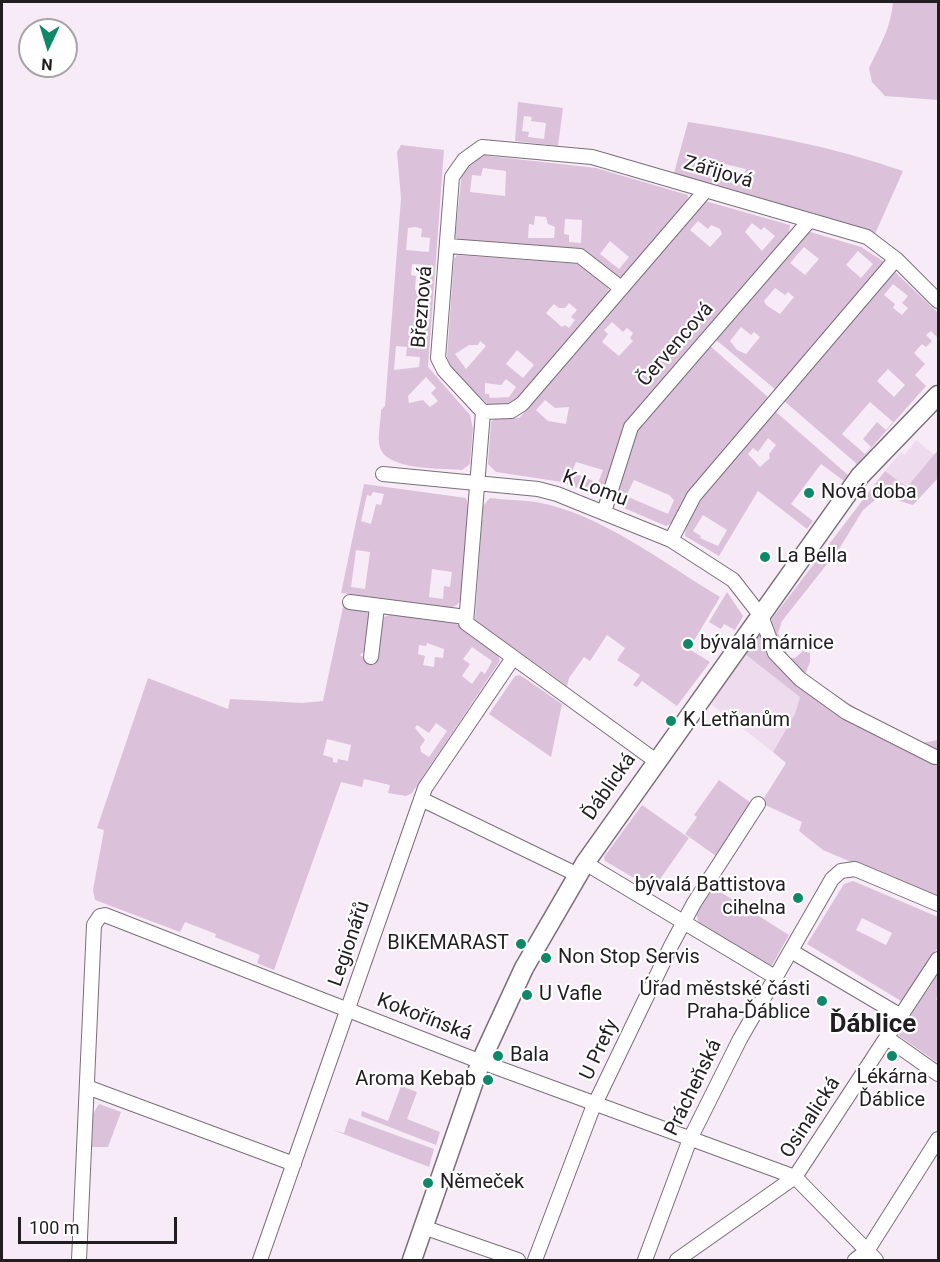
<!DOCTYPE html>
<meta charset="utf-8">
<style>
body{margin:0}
#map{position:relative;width:940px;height:1262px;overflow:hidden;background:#f7ebf7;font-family:Roboto,sans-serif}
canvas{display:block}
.frame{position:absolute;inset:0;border:3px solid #211d21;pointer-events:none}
.north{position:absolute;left:18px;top:18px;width:60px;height:60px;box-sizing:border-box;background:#fff;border:2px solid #a6a5a6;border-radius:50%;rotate:184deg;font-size:16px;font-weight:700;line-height:24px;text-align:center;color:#211d21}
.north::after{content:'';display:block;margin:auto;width:21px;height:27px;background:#0f8869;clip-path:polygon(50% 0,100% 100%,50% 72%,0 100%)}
.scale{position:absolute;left:18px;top:1217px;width:159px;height:27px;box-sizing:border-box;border:3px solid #211d21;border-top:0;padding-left:8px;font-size:18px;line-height:21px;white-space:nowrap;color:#211d21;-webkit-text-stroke:4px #fff;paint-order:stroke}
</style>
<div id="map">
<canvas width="940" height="1262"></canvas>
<div class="frame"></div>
<div class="north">N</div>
<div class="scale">100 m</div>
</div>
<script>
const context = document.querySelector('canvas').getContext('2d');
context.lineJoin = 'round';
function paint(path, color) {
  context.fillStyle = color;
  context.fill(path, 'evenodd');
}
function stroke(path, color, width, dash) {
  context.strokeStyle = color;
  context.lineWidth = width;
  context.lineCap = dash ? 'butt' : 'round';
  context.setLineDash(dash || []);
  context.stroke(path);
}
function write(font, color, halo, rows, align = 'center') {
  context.font = font + ' Roboto,sans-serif';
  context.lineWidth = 4.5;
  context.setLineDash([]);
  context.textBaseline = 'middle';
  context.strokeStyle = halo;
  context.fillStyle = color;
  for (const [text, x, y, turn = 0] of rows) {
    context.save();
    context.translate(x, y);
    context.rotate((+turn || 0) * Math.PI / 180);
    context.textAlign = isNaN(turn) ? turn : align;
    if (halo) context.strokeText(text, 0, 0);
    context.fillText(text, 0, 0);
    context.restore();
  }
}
paint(new Path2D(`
 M916,440L936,456L907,487L885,471L901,452L905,455Z
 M745,654L801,697L795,714L773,752L711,704Z`), '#eedcee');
paint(new Path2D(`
 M893,2H938V100L885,96L872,82L869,68C880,45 891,28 893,2Z
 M518,102L563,108L558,146L515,141ZM524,116L532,117L531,121L546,123L544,139L528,137L529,132L522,131Z
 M688,122C761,133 834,147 903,171L875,234L674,173ZM720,163L746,169L742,183L737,181L736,184L716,178Z
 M401,145L444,150L428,367L470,415L473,429L470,464L462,470C440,468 381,471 379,443C378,432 381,420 381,410L385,406L401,198L397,152ZM416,227L422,229L421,237L430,238L429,252L406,250L408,228ZM412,264L428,265L425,293L415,290L416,276L411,275ZM396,346L407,347L406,356L420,357L419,367L394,370ZM426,377L436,388L431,393L438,401L430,407L423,400L409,403L408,396Z
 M480,155L596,168L688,195L687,201L622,278H615L585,251L462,242L455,237L462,172ZM483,168L506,171L505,196L470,192L472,175L481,176ZM535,216L546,217L548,224L555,227L554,238H528L529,224L534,225ZM565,219L582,220L581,243L569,242V235L564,234ZM610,241L629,257L619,269L600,254Z
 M705,201L790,225L789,233L625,424L604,490L598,496L562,482L496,472L488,464L491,422L494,419L519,418L522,415ZM698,221L708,229L711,225L720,229L722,234L710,247L690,230ZM752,223L761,230L764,227L775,236L762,251L745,232ZM612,322L623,332L627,328L633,333L630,338L633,341L619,356L602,342L608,334L604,330ZM545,400L555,408L569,407L566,424L548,421L536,410ZM576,462L603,470L598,483L572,472Z
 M807,231L861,247L883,261V265L776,390L715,339ZM804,247L819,259L805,275L790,263ZM858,251L873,264L861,278L846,265ZM775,288L785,295L788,292L794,297L780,314L766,305L764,301ZM741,327L751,335L754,332L760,337L746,354L737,350L730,341Z
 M457,255L580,264L608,288L609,293L515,403L488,405L451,367L447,358L454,259ZM569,303L577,310L571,317L575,320L569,328L565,325L562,327L546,313L554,304L559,308H565ZM480,341L486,346L466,369L455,354L469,345H478ZM517,350L534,365L523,378L506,364ZM506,379L516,387L509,397L490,398L489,394H485V383L501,385Z
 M894,271L938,313V335L937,337L931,331L926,335L932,341L926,347L922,344L914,353L925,364L915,375L926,386L857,464L783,400ZM893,284L908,296L902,303L908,308L902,315L893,308L895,304L884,295ZM888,369L905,385L894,397L877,381ZM870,402L893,422L886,430L877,422L863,439L871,447L865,454L842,434Z
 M709,345L769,398L699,479L672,523L666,526L617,505V499L636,431ZM634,480L669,495L674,500L668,514L626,496Z
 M775,411L848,475L844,481L821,464L791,504L813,521L807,529L758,491L719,556L685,536C687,505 753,437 775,411ZM768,438L776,445L769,454L770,458L760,467L748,454L753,448L758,452ZM703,515L727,530L718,546L700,538L701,536L693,531Z
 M938,450V478L913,505L887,497L875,500L863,510L839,549L782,621L778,633L789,658H795L803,651L810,653V662L805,675L867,715L921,743L938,740V899L823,850L799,831L802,822L761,803L786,763L773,752L795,714L800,697L745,654L885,471L907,487Z
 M364,484L466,498L468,504L462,598L457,605L450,608L341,593ZM373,492L384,494L381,505L376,504L371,524L361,521L367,495L371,496ZM356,550L370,552L365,589L351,587ZM432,569L452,572L450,587L444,586L443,599L429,597Z
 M490,498C505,500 521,500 536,502C600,513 665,564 720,597L689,649L710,662L677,706L642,681L637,687L633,685L640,675L617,660L625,648L607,635L590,661L584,657L569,678L567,686L475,620L483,506Z
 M727,592L743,616L735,630L724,624L721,629L709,622Z
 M343,607L365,610L369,615L364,652L360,655L369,661L379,657C374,646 381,629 384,617L392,614L454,621L466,633L498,655L500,661L412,793L406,796L388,793L390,785L364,779L362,787L341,782L274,970L257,963L260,955L215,937L216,934L185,922L180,932L95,900L93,890L104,830L97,828L148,678L228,709L230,699L302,703L323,701ZM427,643L444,649L443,658L435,657L434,667L423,665L425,656L418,654L419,645L426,646ZM472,647L492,661L485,674L481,671L472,684L462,676L470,664L463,659ZM436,723L447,731L429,757L421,752L420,747L425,740L415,728L417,725L429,733ZM327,739L351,745L348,761L338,759L337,763L333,762V758L323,755Z
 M520,675L562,704L551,757L489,714L515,676Z
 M719,780L754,805L716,856L685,834L697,817L694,815Z
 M642,805L689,838L653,889L605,861L604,857Z
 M853,881L938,917V947L901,1001L807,944L844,884ZM862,918L892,933L886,945L856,930Z
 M711,891L722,893L789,935L771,967L699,924L696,913Z
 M938,971V995L936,999L938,1001V1063L898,1035Z
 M401,1086L417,1092L407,1119L440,1132L436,1145L361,1116L362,1111L388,1121Z
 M99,1104L121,1112L108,1147H92L93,1114Z
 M349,1118L434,1149L429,1167L333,1130L344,1133Z`), '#dcc1db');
const minor = new Path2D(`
 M448,246L580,256L621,288
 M483,412L511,411L522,404L706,190
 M383,474L538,489L557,494L671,540L733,580L761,616L775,653L800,679L846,712L935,757
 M604,512L631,427L809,221
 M671,540L694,496L896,259
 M350,602L466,617
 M371,657L377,607
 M656,761L466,623L483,412L444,370L438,358L452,177L464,160L482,147L592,157L867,237L896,259L938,301
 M421,799L578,875
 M585,863L775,977
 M791,951L901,1016
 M887,1038L938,1074
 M87,1087L294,1164
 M423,1227L518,1260
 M79,1260L94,925L100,916L105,915L471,1058L795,1177L876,1260
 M260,1260L425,788L513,658
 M535,1260L592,1110L671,946L694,903L758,804
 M645,1260L690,1139L740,1039L832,879L841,871L855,869L938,904
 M677,1260L795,1177L938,959
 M855,1260L867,1251L938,1139`);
const major = new Path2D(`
 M412,1260L481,1061L524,968L585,863L860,476L938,395`);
stroke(minor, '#7a6f79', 16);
stroke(major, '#7a6f79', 21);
stroke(minor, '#fff', 14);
stroke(major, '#fff', 18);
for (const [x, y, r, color] of [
 [809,493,6,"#0f8869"],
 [765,557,6,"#0f8869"],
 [688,644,6,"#0f8869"],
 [671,721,6,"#0f8869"],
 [798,898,6,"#0f8869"],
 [521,944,6,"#0f8869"],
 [546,958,6,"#0f8869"],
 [527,995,6,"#0f8869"],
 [822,1001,6,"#0f8869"],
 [498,1056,6,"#0f8869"],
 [892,1056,6,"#0f8869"],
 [488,1080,6,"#0f8869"],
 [428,1183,6,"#0f8869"]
]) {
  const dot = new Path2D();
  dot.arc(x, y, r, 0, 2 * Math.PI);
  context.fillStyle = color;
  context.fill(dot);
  stroke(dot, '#fff', 2);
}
write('20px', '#211d21', '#fff', [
 ["Zářijová",718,173,16],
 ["Březnová",423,307,-85],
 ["Červencová",676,345,-49],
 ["K Lomu",595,489,21],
 ["Ďáblická",610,787,-55],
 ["Legionářů",350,944,-71],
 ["Kokořínská",424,1018,21],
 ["U Prefy",600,1050,-65],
 ["Prácheňská",694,1088,-64],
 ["Osinalická",811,1118,-57]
]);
write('20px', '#211d21', '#fff', [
 ["Nová doba",821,493],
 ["La Bella",777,557],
 ["bývalá márnice",700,644],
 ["K Letňanům",683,721],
 ["bývalá Battistova",786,886,"right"],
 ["cihelna",786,909,"right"],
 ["BIKEMARAST",509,944,"right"],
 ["Non Stop Servis",558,958],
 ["Úřad městské části",810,990,"right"],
 ["Praha-Ďáblice",810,1013,"right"],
 ["U Vafle",539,995],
 ["Bala",510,1056],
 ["Lékárna",892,1078,"center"],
 ["Ďáblice",892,1101,"center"],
 ["Aroma Kebab",476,1080,"right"],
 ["Němeček",440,1183]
], 'left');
write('bold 26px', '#211d21', '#fff', [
 ["Ďáblice",873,1025]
]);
</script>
